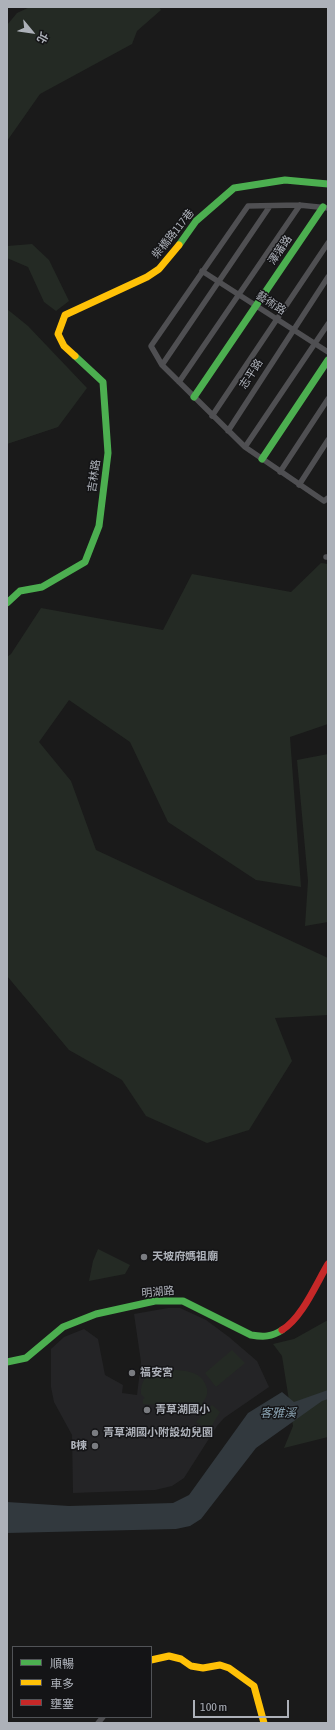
<!DOCTYPE html>
<meta charset="utf-8">
<style>
body{margin:0}
#map{position:relative;width:335px;height:1730px;overflow:hidden;background:#1a1a1a;font-family:"Asap Condensed","Noto Sans TC",sans-serif}
canvas{display:block}
.frame{position:absolute;inset:0;border:8px solid #adb1b9;pointer-events:none}
.legend{position:absolute;left:12px;top:1646px;width:140px;height:72px;box-sizing:border-box;background:#141416;border:1px solid #515357;margin:0;padding:5px 7px;list-style:none;font-size:12px;color:#adb1b9}
.legend li{display:flex;align-items:center;gap:8px;height:20px}
.legend b{width:20px;border:1px solid #515357}
.north{position:absolute;left:12px;top:12px;width:40px;height:40px;-webkit-text-stroke:3px #141416;paint-order:stroke;rotate:119deg;font-size:11px;font-weight:700;line-height:16px;text-align:center;color:#adb1b9}
.north::after{content:'';display:block;margin:auto;width:14px;height:18px;background:#adb1b9;clip-path:polygon(50% 0,100% 100%,50% 72%,0 100%)}
.scale{position:absolute;left:193px;top:1700px;width:96px;height:18px;box-sizing:border-box;border:2px solid #adb1b9;border-top:0;padding-left:5px;font-size:12px;line-height:14px;white-space:nowrap;color:#adb1b9;-webkit-text-stroke:3px #141416;paint-order:stroke}
</style>
<div id="map">
<canvas width="335" height="1730"></canvas>
<div class="frame"></div>
<ul class="legend">
<li><b style="height:5px;background:#4caf50"></b>順暢</li>
<li><b style="height:5px;background:#ffc107"></b>車多</li>
<li><b style="height:5px;background:#c62828"></b>壅塞</li>
</ul>
<div class="north">北</div>
<div class="scale">100 m</div>
</div>
<script>
const context = document.querySelector('canvas').getContext('2d');
context.lineJoin = 'round';
function paint(path, color) {
  context.fillStyle = color;
  context.fill(path, 'evenodd');
}
function stroke(path, color, width, dash) {
  context.strokeStyle = color;
  context.lineWidth = width;
  context.lineCap = dash ? 'butt' : 'round';
  context.setLineDash(dash || []);
  context.stroke(path);
}
function write(font, color, halo, rows, align = 'center') {
  context.font = font + ' "Asap Condensed","Noto Sans TC",sans-serif';
  context.lineWidth = 3;
  context.setLineDash([]);
  context.textBaseline = 'middle';
  context.strokeStyle = halo;
  context.fillStyle = color;
  for (const [text, x, y, turn = 0] of rows) {
    context.save();
    context.translate(x, y);
    context.rotate((+turn || 0) * Math.PI / 180);
    context.textAlign = isNaN(turn) ? turn : align;
    if (halo) context.strokeText(text, 0, 0);
    context.fillText(text, 0, 0);
    context.restore();
  }
}
paint(new Path2D(`
 M168,1308H180L206,1320L229,1337L257,1361L269,1387L224,1418L217,1426L184,1478L172,1486L155,1490L73,1493L72,1435L54,1402L51,1387V1349L64,1337L84,1329L98,1339L105,1375L123,1385L122,1393L137,1395L141,1362L134,1314Z`), '#242426');
paint(new Path2D(`
 M30,7H159L161,10L137,31L132,44L40,94L7,141V25L17,13Z
 M32,244L49,260L69,301L56,311L44,302L28,267L7,258V246Z
 M7,309L28,326L87,388L58,427L7,444Z
 M321,563L328,564V724L290,737L301,887L256,880L168,822L130,742L69,700L39,742L71,781L96,850L328,958V1015L275,1018L292,1061L249,1130L207,1143L146,1116L122,1080L69,1050L7,976V657L11,654L41,608L163,630L192,574L291,592Z
 M328,754V922L305,926L308,881L297,760Z
 M98,1249L130,1265L125,1274L89,1281L93,1261Z
 M328,1320V1437L284,1448L293,1426L282,1356L273,1344L294,1339Z
 M232,1350L245,1363L216,1387L205,1373Z
 M159,1369C176,1371 203,1367 207,1389C208,1395 206,1398 202,1403H205L204,1407L143,1404V1399L145,1398L141,1394C140,1382 147,1372 159,1369Z
 M212,1405L220,1412L209,1430L196,1422Z`), '#242a24');
paint(new Path2D(`
 M328,1390V1399L322,1401L256,1448L201,1519L190,1526L176,1529L7,1533V1502L69,1506L173,1503L189,1495L248,1413L282,1392L294,1402Z`), '#32393e');
stroke(new Path2D(`
 M328,208L299,205L248,206L151,346L162,365L245,447L324,501L328,498
 M202,271L328,352
 M162,365L270,206
 M179,382L300,205
 M212,416L328,243
 M228,431L328,277
 M245,447L328,324
 M280,472L328,399
 M299,485L328,440
 M326,557H328
 M98,1723L103,1717`), '#4f4f52', 5.5);
stroke(new Path2D(`
 M179,245L196,221L234,188L285,180L328,184
 M194,397L323,207
 M262,459L328,360
 M7,603L20,591L42,587L85,562L99,526L108,453L103,382L75,356
 M7,1362L26,1358L63,1327L96,1314L155,1301H183L251,1335C263,1337 272,1337 282,1330`), '#4caf50', 7);
stroke(new Path2D(`
 M75,356L64,346L58,334L65,315L147,277L159,269L179,245
 M151,1660L169,1656L181,1659L191,1666L203,1668L220,1665L229,1668L254,1686L264,1723`), '#ffc107', 7);
stroke(new Path2D(`
 M282,1330C302,1318 316,1284 328,1264`), '#c62828', 7);
for (const [x, y, r, color] of [
 [144,1257,4,"#7a7c81"],
 [132,1373,4,"#7a7c81"],
 [147,1410,4,"#7a7c81"],
 [95,1433,4,"#7a7c81"],
 [95,1446,4,"#7a7c81"]
]) {
  const dot = new Path2D();
  dot.arc(x, y, r, 0, 2 * Math.PI);
  context.fillStyle = color;
  context.fill(dot);
  stroke(dot, '#141416', 1.5);
}
write('11px', '#adb1b9', '#141416', [
 ["柴橋路117巷",173,234,-51],
 ["澤藩路",280,250,-56],
 ["藝術路",271,303,33],
 ["志平路",251,374,-57],
 ["吉林路",94,476,-82],
 ["明湖路",158,1292,-5]
]);
write('bold 11px', '#adb1b9', '#141416', [
 ["天坡府媽祖廟",152,1257],
 ["福安宮",140,1373],
 ["青草湖國小",155,1410],
 ["青草湖國小附設幼兒園",103,1433],
 ["B棟",87,1446,"right"]
], 'left');
write('italic 12px', '#88a0af', '#141416', [
 ["客雅溪",278,1413]
]);
</script>
